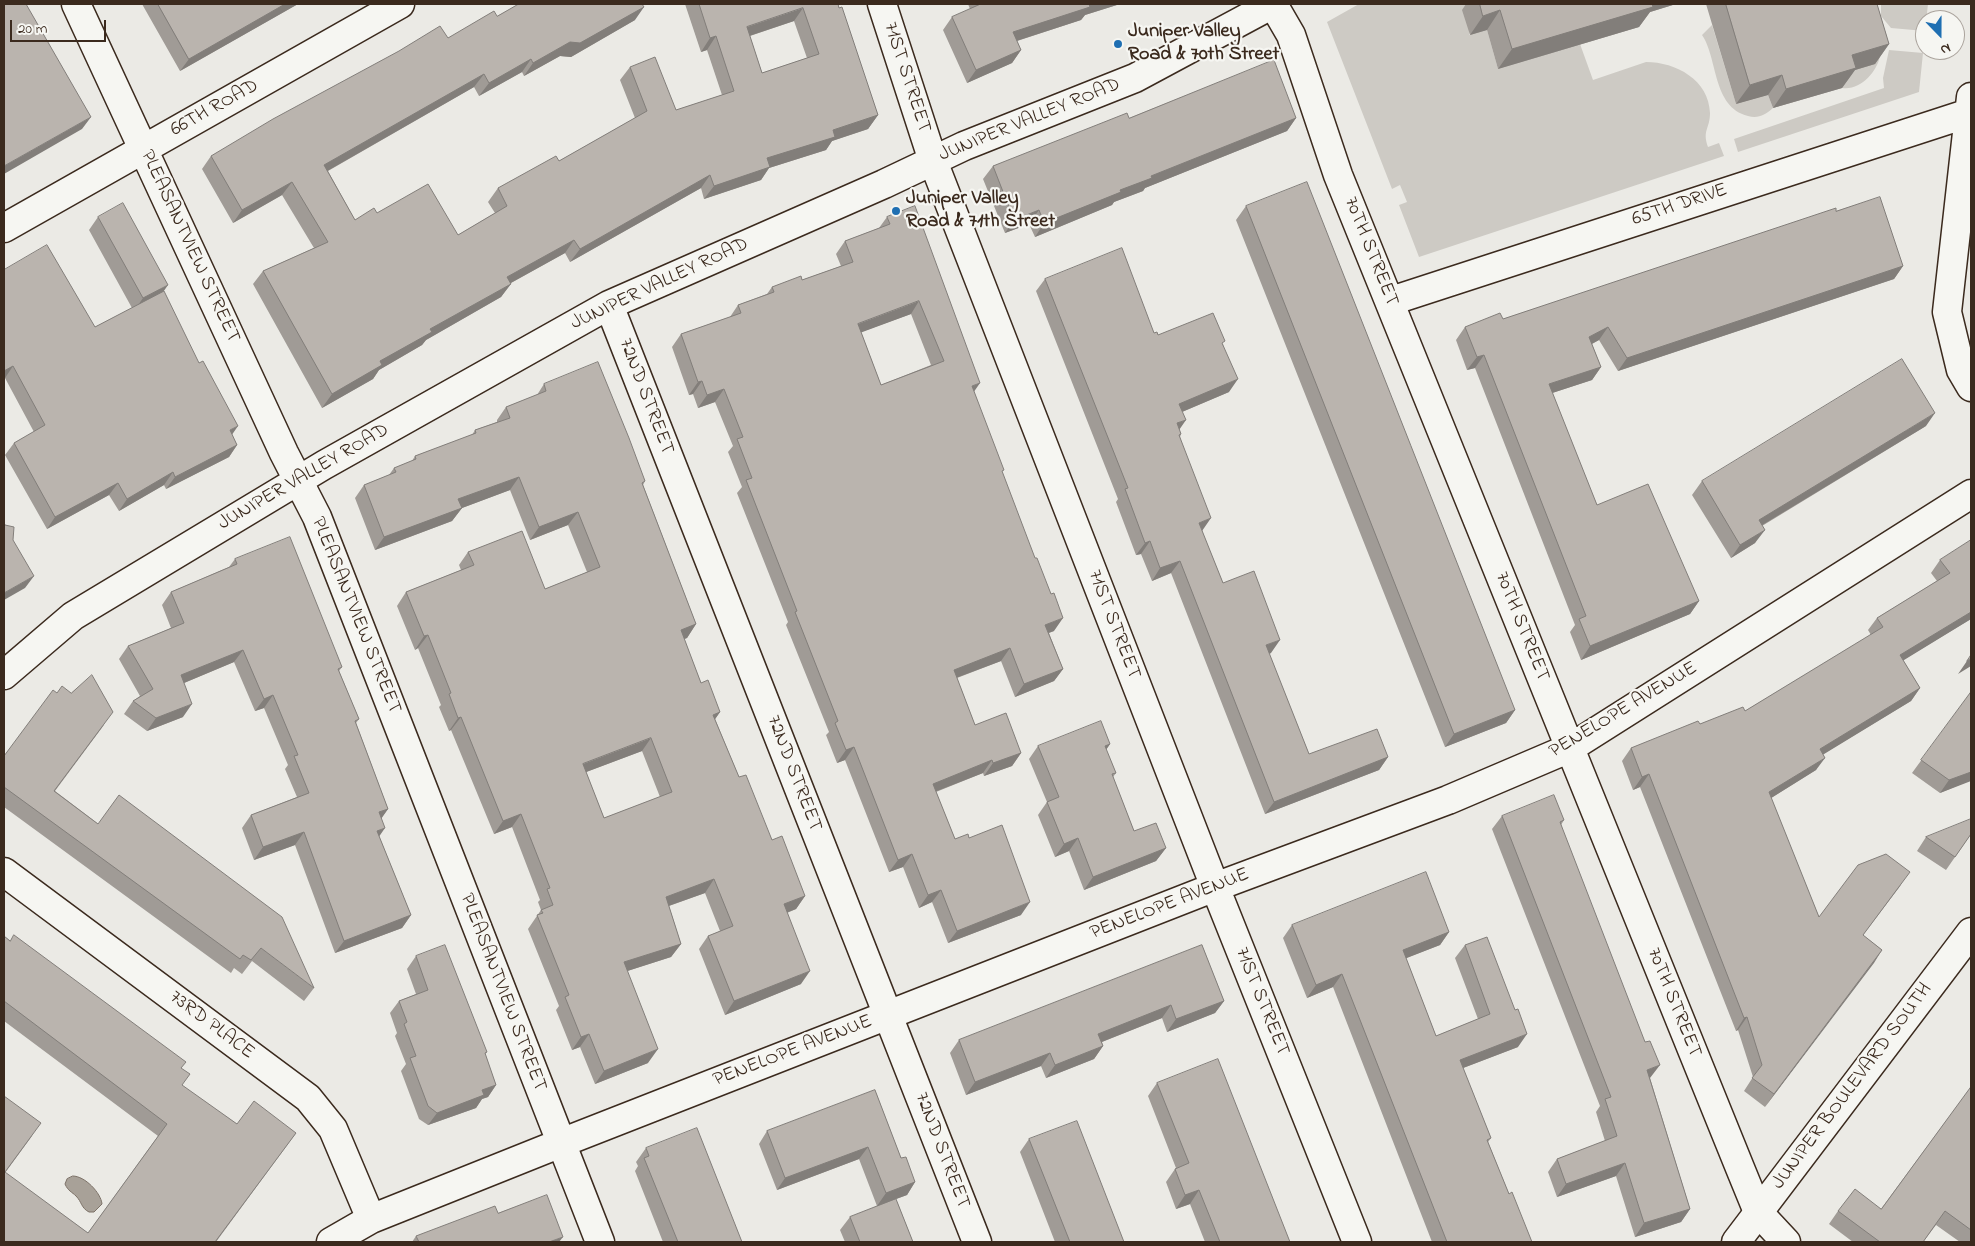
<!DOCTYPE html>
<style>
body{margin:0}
#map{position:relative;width:1975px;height:1246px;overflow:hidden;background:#ebeae5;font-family:"Indie Flower",sans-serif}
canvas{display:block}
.frame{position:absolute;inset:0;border:5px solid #3b2a1e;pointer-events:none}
.north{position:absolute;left:1915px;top:10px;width:50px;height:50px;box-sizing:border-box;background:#f6f6f2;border:1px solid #aba49d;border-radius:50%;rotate:158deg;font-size:14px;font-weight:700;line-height:20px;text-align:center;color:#3b2a1e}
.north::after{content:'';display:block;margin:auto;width:18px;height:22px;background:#1f6fb2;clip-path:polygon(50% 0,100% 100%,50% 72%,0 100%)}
.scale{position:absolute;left:10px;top:20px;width:96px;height:22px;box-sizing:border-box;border:2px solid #3b2a1e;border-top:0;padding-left:6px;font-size:15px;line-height:18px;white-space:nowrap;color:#3b2a1e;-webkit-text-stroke:4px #f6f6f2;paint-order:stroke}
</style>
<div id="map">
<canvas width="1975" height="1246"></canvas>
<div class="frame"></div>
<div class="north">N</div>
<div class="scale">20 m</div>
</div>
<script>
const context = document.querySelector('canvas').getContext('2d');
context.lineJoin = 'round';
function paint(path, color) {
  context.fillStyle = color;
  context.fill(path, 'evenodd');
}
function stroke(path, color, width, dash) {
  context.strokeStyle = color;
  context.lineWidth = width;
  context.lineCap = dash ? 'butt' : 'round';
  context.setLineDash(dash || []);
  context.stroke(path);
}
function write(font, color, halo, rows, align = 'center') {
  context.font = font + ' "Indie Flower",sans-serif';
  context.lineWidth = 4.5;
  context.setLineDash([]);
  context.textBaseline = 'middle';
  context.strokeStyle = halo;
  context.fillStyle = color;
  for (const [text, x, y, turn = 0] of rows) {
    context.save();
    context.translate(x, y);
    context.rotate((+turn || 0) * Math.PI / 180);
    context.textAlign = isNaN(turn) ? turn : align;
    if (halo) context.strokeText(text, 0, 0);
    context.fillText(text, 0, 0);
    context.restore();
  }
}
paint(new Path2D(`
 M1359,4H1476L1469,35L1487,30L1498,69L1580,44L1593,80L1646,62C1676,62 1709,80 1710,113C1710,129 1702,130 1708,147L1719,143L1724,156L1419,257L1399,205L1407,202L1400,185L1392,189L1327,22Z
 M1881,4H1928L1925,31L1891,28L1881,16Z
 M1712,25L1736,104L1768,95L1773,108C1765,115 1758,119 1748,116C1712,107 1718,58 1702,35Z
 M1889,50L1923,53L1919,92L1738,152L1734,139L1884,88L1883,78Z
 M1880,56C1877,72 1860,91 1842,88L1838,75Z`), '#cdcac4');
const water = new Path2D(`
 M73,1176C85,1176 101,1193 102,1204L94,1212H89C81,1208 82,1202 76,1196C72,1192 68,1191 65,1184L67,1179Z`);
paint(water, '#a8a198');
stroke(water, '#7c7167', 1);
const street = new Path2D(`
 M76,4L284,453L317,517L600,1242
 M882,4L933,161L1215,887L1357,1242
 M1273,4L1291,35L1338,175L1740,1168L1758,1212L1786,1242
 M1971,97L1947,312L1961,370L1971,387
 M4,228L400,4
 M1391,301L1969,113
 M609,305L977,1242
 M4,675L73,616L324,465L609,305L884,184L964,146L1135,78L1273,4
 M4,872L308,1098L333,1129L371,1219
 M331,1242L371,1219L561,1143L1215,887L1448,800L1570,748L1971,494`);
const secondary = new Path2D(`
 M1736,1242L1971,932`);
stroke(street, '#3b2a1e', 31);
stroke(secondary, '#3b2a1e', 31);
stroke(street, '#f6f6f2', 28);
stroke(secondary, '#f6f6f2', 28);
paint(new Path2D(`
 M142,4H298L180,71Z
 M685,4H838L878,115L868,129L832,141L826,150L769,168L761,180L704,199L701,188L570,262L565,253L511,283L501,297L426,340L422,345L379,370L373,379L322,408L253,284L263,271L314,248L282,195L233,223L202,169L211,156L448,38L497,16L635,20L571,57L560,56L524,76L522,72L479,96L474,87L328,171L355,220L377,213L458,235L495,213L488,202L498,188L559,161L635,118L620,80L630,67L676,110L722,95L707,50L701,52ZM794,21L807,58L762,73L750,36Z
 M968,4H1120L1085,15L1081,20L1017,41L1021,50L1012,63L967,83L943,30L952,17L970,9Z
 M1466,4H1676L1650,12L1639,27L1498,69L1487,30L1470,35L1462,10Z
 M1706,4H1877L1889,44L1875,64L1855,70L1842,88L1773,108L1768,95L1736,104Z
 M1129,118H1296L1287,131L1145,188L1143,191L1114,202L1112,205L1035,237L1029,224L1005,233L983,179L993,166Z
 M1246,206L1515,710L1506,723L1445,747L1236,220Z
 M1836,211L1903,266L1894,279L1618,371L1599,340L1592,344L1601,367L1592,380L1552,393L1597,505L1699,601L1690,614L1581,660L1570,632L1575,625L1475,368L1467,370L1456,340L1465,327L1503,319Z
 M98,217L163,292L237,445L229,457L166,489L164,485L119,511L109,495L47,529L5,455L14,443L34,432L5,378L4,379V270L95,327L132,308L89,230Z
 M887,217L974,392L1002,472L1054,631L1049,633L1063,669L1054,681L1015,697L1001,661L957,678L975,725L1021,753L1012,766L984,776L983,773L936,792L955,839L969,838L1021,915L948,943L932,902L919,908L903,867L889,872L845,760L837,763L826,735L829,732L786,625L788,622L737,493L742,487L728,452L733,446L715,402L698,408L693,394L689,395L672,347L681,334L730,317L738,305L767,294L772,287L802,280L841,266L836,254L845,241L879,228ZM911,314L931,365L881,385L861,332Z
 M1045,279L1158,335L1223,344L1229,392L1182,412L1179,429L1181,434L1180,437L1202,531L1223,583L1271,653L1269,654L1309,754L1388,757L1379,770L1265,814L1171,573L1152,581L1141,554L1136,555L1116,502L1118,499L1036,291Z
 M544,384L645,481L643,485L696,624L687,638L684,639L701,683L720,712L715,719L739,777L772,840L805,896L796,909L787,913L801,984L725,1015L699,949L708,936L720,931L705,893L669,906L681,944L671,957L627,971L648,1063L595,1084L580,1047L572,1050L556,1010L559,1006L528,929L541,910L538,902L540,900L512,827L494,834L451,730L449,731L439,707L441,705L418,648L415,650L397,606L406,592L461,570L459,565L468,552L545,589L587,572L568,525L530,540L510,490L462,508L452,521L375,550L355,498L364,485L389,475L394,468L412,461L415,456L472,435L475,430L497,422V420L506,407L537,395ZM642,751L660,797L604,818L586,772Z
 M1926,426L1762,526L1755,543L1731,558L1692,495L1702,481Z
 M1971,540V619L1903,660L1920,688L1911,701L1823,754L1816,770L1771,798L1819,917L1901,885L1863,935L1882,950L1765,1107L1744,1091L1753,1077L1738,1030L1736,1031L1640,787L1633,790L1622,761L1631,748L1700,724L1745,711L1871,635L1868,630L1877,618L1937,581L1931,573L1940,560Z
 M235,559L342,667L339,671L359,719L356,723L388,809L381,818L379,836L411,915L402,928L335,953L295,845L254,860L242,828L251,815L297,797L285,769L288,765L264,708L255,711L234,662L184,683L183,717L147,731L124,714L133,701L140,696L119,659L128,646L171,628L162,605L171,592L229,567Z
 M1971,692V780L1940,793L1912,773Z
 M104,725L55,791L314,988L304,1001L252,961L242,974L234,968L231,973L4,807V756Z
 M1110,744L1106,750L1116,773L1113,777L1134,831L1166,848L1156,861L1084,890L1069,851L1055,857L1038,815L1047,802L1029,759L1038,746Z
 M1502,816L1564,820L1561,825L1650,1078L1690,1209L1681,1222L1635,1237L1616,1176L1557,1197L1548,1172L1557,1159L1605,1141L1596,1112L1600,1106L1492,829Z
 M1971,834L1946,870L1917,851L1926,837Z
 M1292,925L1449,932L1440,945L1406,958L1436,1036L1478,1019L1455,958L1465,945L1518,1047L1463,1068L1491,1138L1488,1142L1509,1194L1532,1242H1432L1333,987L1307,998L1283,938Z
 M4,936L181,1068L182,1086L237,1124L296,1133L216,1242H4V1096L32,1136L5,1173L88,1233L158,1136L4,1021Z
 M1202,945L1224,1001L1215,1013L1167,1032L1162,1018L1102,1042L1103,1046L1094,1059L1046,1078L1041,1066L966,1095L950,1053L959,1040Z
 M416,956L487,1052L485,1054L496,1085L488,1097L482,1099L476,1108L428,1125L419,1119L401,1071L406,1064L395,1036L397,1033L390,1013L399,1001L416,994L407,969Z
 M1157,1083L1290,1242H1205L1190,1204L1176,1209L1166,1182L1175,1169L1176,1168L1148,1096Z
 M1971,1087V1242H1960L1936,1225L1923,1242H1853L1829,1224L1838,1211L1881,1209Z
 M875,1090L901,1158L915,1182L907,1195L896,1199L913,1242H845L840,1230L850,1217L895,1199L877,1206L859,1159L777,1190L759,1144L767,1131Z
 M1029,1139L1124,1242H1055L1020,1152Z
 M646,1148L742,1242H663L635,1171L638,1166L636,1162Z
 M498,1213L559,1242H412L416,1236Z`), '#a09b96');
paint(new Path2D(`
 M285,4H298L180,71L189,59Z
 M1089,4H1120L1085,15L1081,20L1004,45L1013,32Z
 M1645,4H1676L1650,12L1639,27L1498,69L1512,49Z
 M644,7L635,20L571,57L560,56L524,76L533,63L570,42Z
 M803,8L794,21L737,40L747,27Z
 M1500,10L1487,30L1470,35L1483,16Z
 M716,36L707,50L701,52L710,38Z
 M1889,44L1875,64L1855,70L1842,88L1773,108L1786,89L1852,55Z
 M1021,50L1012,63L967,83L976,70Z
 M531,59L522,72L479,96L489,83Z
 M484,74L474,87L315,178L324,165Z
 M1782,75L1768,95L1736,104L1750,85Z
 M878,115L868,129L832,141L826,150L769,168L761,180L704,199L714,186L767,158L833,130Z
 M91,117L82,129L4,174V166Z
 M1296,118L1287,131L1145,188L1143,191L1114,202L1112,205L1035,237L1044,223L1151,176Z
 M710,175L701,188L570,262L580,249Z
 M292,182L282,195L233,223L242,210Z
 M1039,210L1029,224L1005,233L1014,220Z
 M574,240L565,253L498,290L507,277Z
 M1903,266L1894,279L1618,371L1627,358Z
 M511,284L501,297L426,340L422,345L379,370L373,379L322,408L332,394L380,361L430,329Z
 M168,285L159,298L134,311L143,298Z
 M919,301L911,314L849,337L858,324Z
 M1608,327L1599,340L1580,350L1589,337Z
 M1484,355L1475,368L1467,370L1477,357Z
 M13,366L5,378L4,379V371Z
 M1601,367L1592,380L1540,397L1549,384Z
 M1238,379L1229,392L1170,417L1179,404Z
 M702,381L693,394L689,395L698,382Z
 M980,383L971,396L972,386Z
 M724,389L715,402L698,408L707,395Z
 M1935,413L1926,426L1749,533L1759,520Z
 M1186,420L1177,433V423Z
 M238,426L229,439L230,430Z
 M237,445L229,457L166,489L175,477Z
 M173,472L164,485L119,511L127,499Z
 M519,477L510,490L462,508L452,521L375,550L384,537L458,499Z
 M118,483L109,495L47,529L55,517Z
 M578,512L568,525L530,540L539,527Z
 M1211,518L1202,531L1199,523Z
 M1765,530L1755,543L1731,558L1740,545Z
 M1150,541L1141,554L1136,555L1145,543Z
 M1180,561L1171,573L1152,581L1160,568Z
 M34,576L25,588L4,600V593Z
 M1699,601L1690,614L1581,660L1590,646Z
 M1971,612V619L1891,668L1900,655Z
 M1063,618L1054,631L1036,637L1045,625Z
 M696,624L687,638L671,644L681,630Z
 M428,635L418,648L415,650L424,636Z
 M1280,640L1271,653L1257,658L1266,645Z
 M1010,648L1001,661L945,682L954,670Z
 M243,650L234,662L172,688L181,675Z
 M1971,658V666L1958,674L1967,661Z
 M1063,669L1054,681L1015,697L1024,684Z
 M1920,688L1911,701L1811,762L1820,749Z
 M273,695L264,708L255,711L264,699Z
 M192,704L183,717L147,731L156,718Z
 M1515,710L1506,723L1445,747L1454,734Z
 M720,712L711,725L713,715Z
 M461,717L451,730L449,731L458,718Z
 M651,738L642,751L573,777L583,764Z
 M1110,744L1101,757L1105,746Z
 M854,747L845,760L837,763L846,750Z
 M1021,753L1012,766L984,776L993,763Z
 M1388,757L1379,770L1265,814L1274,802Z
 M1825,758L1816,770L1760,805L1769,792Z
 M992,760L983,773L924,796L933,784Z
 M1971,772V781L1940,793L1949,780Z
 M1649,774L1640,787L1633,790L1642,777Z
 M388,809L379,822V812Z
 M521,814L512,827L494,834L503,821Z
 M385,828L376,841L377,831Z
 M304,832L295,845L254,860L263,847Z
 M1078,838L1069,851L1055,857L1064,844Z
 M1166,848L1156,861L1084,890L1093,877Z
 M912,854L903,867L889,872L898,860Z
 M714,879L705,893L657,910L666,897Z
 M941,890L932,902L919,908L928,895Z
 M805,896L796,909L775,917L784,904Z
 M1030,902L1021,915L948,943L957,931Z
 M411,915L402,928L335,953L344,941Z
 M1449,932L1440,945L1394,963L1403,950Z
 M681,944L671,957L615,975L624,962Z
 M1882,950L1874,963L1765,1107L1774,1094Z
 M810,971L801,984L725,1015L734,1001Z
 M1342,974L1333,987L1307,998L1316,985Z
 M1224,1001L1215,1013L1167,1032L1176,1019Z
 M1171,1005L1162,1018L1089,1047L1098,1034Z
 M1747,1017L1738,1030L1736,1031L1744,1018Z
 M589,1034L580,1047L572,1050L581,1037Z
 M1527,1034L1518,1047L1450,1073L1460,1060Z
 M1103,1046L1094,1059L1046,1078L1055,1065Z
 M658,1049L648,1063L595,1084L604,1071Z
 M1050,1053L1041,1066L966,1095L975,1082Z
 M1660,1065L1650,1078L1638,1083L1647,1070Z
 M496,1085L488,1097L482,1099L476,1108L428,1125L437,1113L482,1090Z
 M868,1147L859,1159L777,1190L785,1178Z
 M1625,1163L1616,1176L1557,1197L1566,1184Z
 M915,1182L907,1195L877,1206L886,1193Z
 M1199,1190L1190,1204L1176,1209L1185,1195Z
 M1690,1209L1681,1222L1635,1237L1644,1223Z
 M563,1237L559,1242H549Z`), '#827e7a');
const building = new Path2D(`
 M4,4H26L91,117L4,166Z
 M158,4H285L189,59Z
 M519,4H642L644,7L580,43L570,42L533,63L531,59L489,83L484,74L324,165L355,220L374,208L377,213L428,184L458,235L507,206L498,188L556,156L559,161L647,111L630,67L655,57L676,110L734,91L716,36L710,38L699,4H838L839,8L842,7L878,115L833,130L835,137L767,158L770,167L714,186L710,175L580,249L574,240L507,277L511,284L430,329L432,332L380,361L382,365L332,394L263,271L328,242L292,182L242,210L211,156L273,119L399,51L440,26L448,38L494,11L497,16ZM803,8L819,54L762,73L747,27Z
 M981,4H1089L1090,7L1013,32L1021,50L976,70L952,17Z
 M1480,4H1652L1653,7L1512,49L1500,10L1483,16Z
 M1726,4H1877L1889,44L1852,55L1856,68L1786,89L1782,75L1750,85Z
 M1274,60L1296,118L1151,176L1152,178L1120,190L1121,192L1044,223L1039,210L1014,220L993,166L1127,113L1129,118Z
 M1307,182L1515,710L1454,734L1246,206Z
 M1880,197L1903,266L1627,358L1608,327L1589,337L1601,367L1549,384L1597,505L1648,484L1699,601L1590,646L1579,619L1586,616L1484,355L1477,357L1465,327L1500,313L1503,319L1836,208V211Z
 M123,203L168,285L143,298L98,217Z
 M915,206L980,383L972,386L1004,470L1002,471L1035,558H1037L1051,594L1054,593L1063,618L1045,625L1063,669L1024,684L1010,648L954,670L975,725L1006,713L1021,753L993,763L992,760L933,784L955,839L968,834L969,838L1002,825L1030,902L957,931L941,890L928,895L912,854L898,860L854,747L846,750L835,723L838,721L795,612L797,611L746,480L752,478L737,439L743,437L724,389L707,395L702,381L698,382L681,334L741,313L738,305L774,292L772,287L801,276L802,280L853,262L845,241L890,224L887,217ZM919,301L944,361L881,385L858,324Z
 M47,245L95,327L164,291L199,363L203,361L238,426L230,430L237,445L175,477L173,472L127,499L118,483L55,517L14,443L45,425L13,366L4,371V270Z
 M1122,248L1154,333L1157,332L1158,335L1213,313L1225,341L1222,343L1238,379L1179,404L1186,420L1177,423L1181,434L1179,435L1211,518L1199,523L1223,583L1254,571L1280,640L1266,645L1309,754L1377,729L1388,757L1274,802L1180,561L1160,568L1150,541L1145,543L1125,489L1128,488L1045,279Z
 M1902,359L1935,413L1759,520L1765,530L1740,545L1702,481Z
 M598,362L629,438L645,481L642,483L696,624L681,630L701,683L708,680L720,712L713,715L739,777L746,775L772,840L782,836L805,896L784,904L810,971L734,1001L708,936L733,926L714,879L666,897L681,944L624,962L658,1049L604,1071L589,1034L581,1037L565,997L569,995L537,915L543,913L541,910L553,905L547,889L550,888L521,814L503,821L461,717L458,718L449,694L451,693L428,635L424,636L406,592L474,565L468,552L522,531L545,589L600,567L578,512L539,527L519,477L458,499L462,508L384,537L364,485L396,472L394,468L416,459L415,456L476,433L475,430L510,418L506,407L546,391L544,384ZM651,738L672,792L604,818L583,764Z
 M4,523L5,525L14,527L13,540L34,576L4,593Z
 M290,537L342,667L338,669L359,719L355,721L388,809L379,812L385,828L377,831L411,915L344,941L304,832L263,847L251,815L309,793L294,756L298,755L273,695L264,699L243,650L181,675L192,704L156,718L133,701L153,689L128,646L184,623L171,592L237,564L235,559Z
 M1971,540V612L1900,655L1920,688L1820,749L1825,758L1769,792L1819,917L1858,865L1886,854L1910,872L1863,935L1882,950L1774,1094L1752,1078L1762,1065L1747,1017L1744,1018L1649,774L1642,777L1631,748L1698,721L1700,724L1743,707L1745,711L1883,627L1877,618L1950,573L1940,560Z
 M1971,655V658L1967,661Z
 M92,675L113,712L54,791L98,824L119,795L282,917L314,988L261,948L251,960L243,955L240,959L4,787V756L53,690L57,693L62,686L71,693Z
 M1971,692V772L1949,780L1921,760Z
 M1101,721L1110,744L1105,746L1116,773L1112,774L1134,831L1156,823L1166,848L1093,877L1078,838L1064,844L1047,802L1059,797L1038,746Z
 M1554,795L1564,820L1560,822L1645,1042L1650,1041L1660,1065L1647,1070L1690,1209L1644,1223L1625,1163L1566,1184L1557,1159L1617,1136L1605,1099L1611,1097L1502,816Z
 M1971,819V834L1955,857L1926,837Z
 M1426,872L1449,932L1403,950L1436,1036L1490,1014L1465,945L1487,937L1515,1010L1518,1009L1527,1034L1460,1060L1491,1138L1487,1140L1509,1194L1512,1192L1532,1242H1447L1342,974L1316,985L1292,925Z
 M14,935L186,1062L181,1068L190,1074L182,1085L237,1124L254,1101L296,1133L215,1242H4V1096L41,1123L5,1172L88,1233L167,1124L4,1001V936L10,941Z
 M445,945L487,1052L485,1053L496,1085L482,1090L484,1095L437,1113L428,1106L410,1058L416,1056L404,1024L407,1022L399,1001L428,990L416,956Z
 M1202,945L1224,1001L1176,1019L1171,1005L1098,1034L1103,1046L1055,1065L1050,1053L975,1082L959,1040Z
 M1218,1059L1290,1242H1220L1199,1190L1185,1195L1175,1169L1189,1163L1157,1083Z
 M1971,1087V1230L1945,1211L1923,1242H1880L1838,1211L1855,1189L1881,1209Z
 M875,1090L901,1158L906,1157L915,1182L886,1193L868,1147L785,1178L767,1131Z
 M1077,1121L1124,1242H1070L1029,1139Z
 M697,1128L742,1242H678L644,1158L649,1156L646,1148Z
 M547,1195L563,1237L549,1242H419L416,1236L495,1206L498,1213Z
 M896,1199L913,1242H860L850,1217Z`);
paint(building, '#bab4ae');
stroke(building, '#827e7a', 1);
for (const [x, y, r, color] of [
 [1118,44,5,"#1f6fb2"],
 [896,211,5,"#1f6fb2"]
]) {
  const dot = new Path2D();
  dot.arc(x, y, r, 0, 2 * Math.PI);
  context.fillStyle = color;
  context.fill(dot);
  stroke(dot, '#f6f6f2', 2);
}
write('bold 20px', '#3b2a1e', '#f6f6f2', [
 ["Juniper Valley",1128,33],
 ["Road & 70th Street",1128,56],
 ["Juniper Valley",906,200],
 ["Road & 71th Street",906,223]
], 'left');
write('20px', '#3b2a1e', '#f6f6f2', [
 ["71ST STREET",906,78,72],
 ["66TH ROAD",215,109,-29],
 ["JUNIPER VALLEY ROAD",1030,121,-22],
 ["65TH DRIVE",1680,206,-18],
 ["PLEASANTVIEW STREET",189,247,65],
 ["70TH STREET",1370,252,68],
 ["JUNIPER VALLEY ROAD",660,285,-25],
 ["72ND STREET",645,397,69],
 ["JUNIPER VALLEY ROAD",304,478,-30],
 ["PLEASANTVIEW STREET",355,616,68],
 ["71ST STREET",1113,625,69],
 ["70TH STREET",1521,627,68],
 ["PENELOPE AVENUE",1624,711,-31],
 ["72ND STREET",793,774,69],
 ["PENELOPE AVENUE",1170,905,-21],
 ["PLEASANTVIEW STREET",502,993,69],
 ["71ST STREET",1261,1002,68],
 ["70TH STREET",1673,1003,68],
 ["73RD PLACE",211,1026,37],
 ["PENELOPE AVENUE",793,1052,-21],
 ["JUNIPER BOULEVARD SOUTH",1853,1087,-53],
 ["72ND STREET",941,1151,69]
]);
</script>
